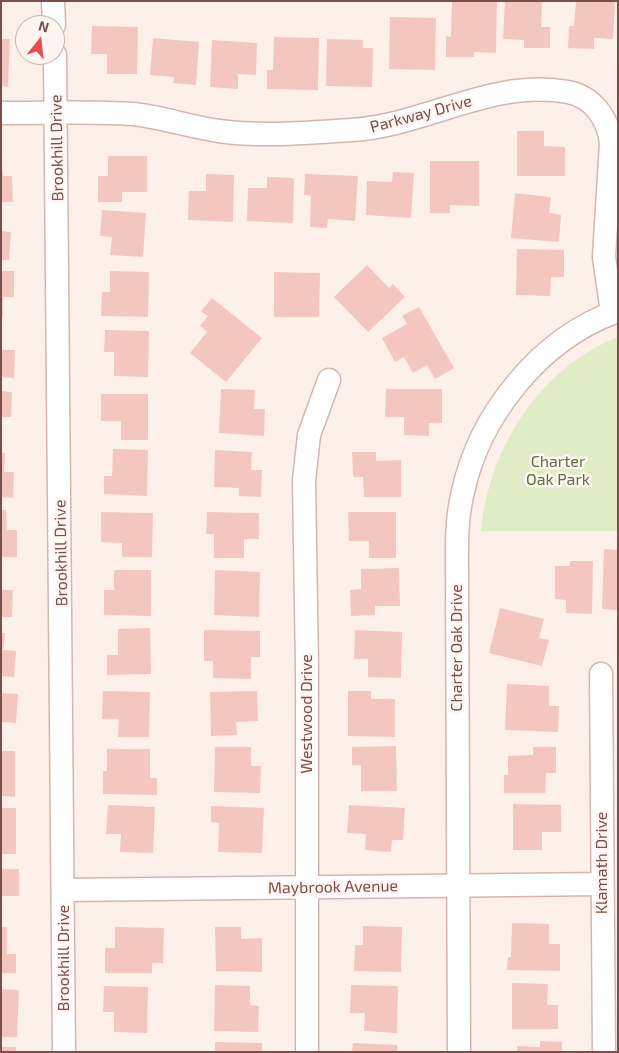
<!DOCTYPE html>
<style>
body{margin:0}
#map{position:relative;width:619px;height:1053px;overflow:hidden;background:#fdf0e9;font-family:"Exo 2",sans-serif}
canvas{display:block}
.frame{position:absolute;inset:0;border:2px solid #794f4b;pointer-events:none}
.north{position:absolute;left:15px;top:15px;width:50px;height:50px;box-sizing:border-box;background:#fff5f0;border:1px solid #c9b3ae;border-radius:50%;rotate:16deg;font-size:14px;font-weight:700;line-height:20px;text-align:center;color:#794f4b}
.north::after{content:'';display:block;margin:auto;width:18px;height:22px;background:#e94c53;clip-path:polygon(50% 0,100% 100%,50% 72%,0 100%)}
</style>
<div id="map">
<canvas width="619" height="1053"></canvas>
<div class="frame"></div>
<div class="north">N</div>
</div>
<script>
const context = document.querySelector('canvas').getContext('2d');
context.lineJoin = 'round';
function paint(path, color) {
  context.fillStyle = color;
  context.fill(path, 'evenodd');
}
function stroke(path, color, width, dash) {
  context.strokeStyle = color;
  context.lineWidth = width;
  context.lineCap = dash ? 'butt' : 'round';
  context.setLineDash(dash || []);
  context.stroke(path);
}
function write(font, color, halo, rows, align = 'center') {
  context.font = font + ' "Exo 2",sans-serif';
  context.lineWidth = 5;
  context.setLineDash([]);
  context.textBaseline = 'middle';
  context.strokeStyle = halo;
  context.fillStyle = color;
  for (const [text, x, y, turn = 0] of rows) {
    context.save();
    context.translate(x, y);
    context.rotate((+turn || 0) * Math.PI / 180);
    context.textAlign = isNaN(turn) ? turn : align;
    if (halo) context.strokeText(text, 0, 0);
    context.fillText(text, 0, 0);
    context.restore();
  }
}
paint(new Path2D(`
 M618,337V531H481C488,450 539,368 618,337Z`), '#e0ecc6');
paint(new Path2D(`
 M452,1H497L496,53L474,52V57H446V36L451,37Z
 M505,1L542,2L541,27H550V48H524V40L503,39Z
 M576,1L615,2L613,39L594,38V49L568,48L569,26H574Z
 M390,17L436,18L435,70L389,69Z
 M92,26L138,27L137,74H107V54H91Z
 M274,37L319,38L318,90L267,89V70H273Z
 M153,38L199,42L196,85L173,83L174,77L150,75Z
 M1,39H10L8,87L1,86Z
 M327,39L363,40V48H373L372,87L326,86Z
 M212,40L257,43L256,75L238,74V89L210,87Z
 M517,131H544V146L565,147V176H517Z
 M1,156L3,176H12L13,202H1Z
 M108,156H147V192H122V202H98V176H108Z
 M430,161H479V206L450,205V213H430Z
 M393,172L414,173L411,218L366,215L367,181L392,182Z
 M206,174L234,175L233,222L188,220L189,191H206Z
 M305,174L358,176L355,221L328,219L327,228L310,227L311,196L304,195Z
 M267,177L294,178L293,223L247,221L248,188H267Z
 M515,193L551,197L549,213L561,215L559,242L511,238Z
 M102,210L146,213L143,257L110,255L112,237L100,236Z
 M1,231L11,232L9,260H1Z
 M517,249L564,250V277H551L550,296L516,295Z
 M367,265L389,288L393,284L405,297L368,332L334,297Z
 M1,271H14V297H3V317H1Z
 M110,271L149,272L148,317L101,316L102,292H110Z
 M274,272L320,273L319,317H274Z
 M212,298L262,338L226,382L190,353L207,332L200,326L208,316L201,311Z
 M419,307L454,368L435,379L427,365L413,373L404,357L395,362L382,338L407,324L402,316Z
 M105,330L149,331L148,377L114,376V352H104Z
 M1,350H15L14,378L1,377Z
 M221,389L255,390L254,409H265L264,436L219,433Z
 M386,389H442V423H429V436L404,435V417H385Z
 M1,391L12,392L11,417H1Z
 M101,394H148V440H121V421H101Z
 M113,449L148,450L147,496L104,494V476H112Z
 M215,450L252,452L251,470H262L261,497L239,496V488L214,487Z
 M352,452H376V461L401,460V497H364L363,477H353Z
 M1,453H5L4,472H14L13,498L1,497Z
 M1,510H6L7,530H17V557H1Z
 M101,512L153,513L152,557H122V543L101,542Z
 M207,512L259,513V539H244V558H214V534H206Z
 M348,512H396V558H369V541H349Z
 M604,549L618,550V610L602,609Z
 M570,561H593L592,614L566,613V600L555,599V566H570Z
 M399,568L400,606H375V615L351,616L350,590L361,589V569Z
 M114,570H151V616L104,615V590H114Z
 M215,570L260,572L259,617L214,615Z
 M1,590H13L12,617H1Z
 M500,608L544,619L539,638L549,640L542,666L489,653Z
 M150,628L151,674L107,675V655H118V629Z
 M204,630L260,631V657H251V679L213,678V661H204Z
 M355,630L402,632L401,678L368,677V659H354Z
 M1,633H5L3,650L16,651L14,677L1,676Z
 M507,684L549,686V706H559L558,732L505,730Z
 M103,691L150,692L149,737H118L119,719H102Z
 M257,691L258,721L236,722L237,735L211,736L210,692Z
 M348,691H371V699H395V737L348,736Z
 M1,693L18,694L16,723L1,722Z
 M396,746L397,791H361V765H352V747Z
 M215,747H251V766H261L260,793L214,792Z
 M533,747H556V773H546L545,793H504V775H508V756L533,755Z
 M107,749H150V778H157V795L103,794V771H107Z
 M1,751H15V797L1,796Z
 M513,804L561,805V832H542V850H513Z
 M108,805L155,807L153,853L120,852L121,834H106Z
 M349,805L405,808L403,840H392L391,852L365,850L366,834L347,833Z
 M211,806L264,808L262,853L218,852L219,823L211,822Z
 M1,808H16V854H1Z
 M1,869H19V896H1Z
 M512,923L549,924V944H560V971L507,970L508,957H511Z
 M363,926L402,927L401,972L354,971L355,945H363Z
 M1,927H7V954H16V973H1Z
 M115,927L164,928L163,963H152V973H105V948H115Z
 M215,927H241V939L262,938V972L216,971Z
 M512,983L548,984L547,1005H558V1029H512Z
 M215,985L250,986V1005L259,1006L258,1032L214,1031Z
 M351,985L398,986L397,1033L364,1031L365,1013H350Z
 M104,986L148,987L147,1033L114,1032V1012H103Z
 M1,989L19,990L17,1037H1Z
 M540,1041L562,1042V1052H517V1046L540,1047Z
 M215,1042L262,1043V1052H215Z
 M353,1043L397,1045V1052H352Z
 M1,1047H16V1052H1Z`), '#f3c7c0');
const minor = new Path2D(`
 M53,1L54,25
 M55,55L64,1052
 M1,113C45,113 90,111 133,114C162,117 190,127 219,131C262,137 307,133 351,130C425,126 492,78 568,92C593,97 608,118 611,143L604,257L612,313
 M601,674L604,1052
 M64,890L602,884
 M307,1052V669L304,481L309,435L329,380
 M459,1052L457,575C457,549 456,522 462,496C478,416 540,338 618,311`);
stroke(minor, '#d3b6b1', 25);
stroke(minor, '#fff', 22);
write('16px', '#794f4b', '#fff5f0', [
 ["Parkway Drive",421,114,-15],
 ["Brookhill Drive",57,148,-91],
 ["Brookhill Drive",61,553,-91],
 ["Charter Oak Drive",457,648,-90],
 ["Westwood Drive",307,714,-90],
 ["Klamath Drive",602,863,-90],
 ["Maybrook Avenue",333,887,-1],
 ["Brookhill Drive",64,958,-90]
]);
write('16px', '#5b733d', '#fff5f0', [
 ["Charter",558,462],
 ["Oak Park",558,480]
]);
</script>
